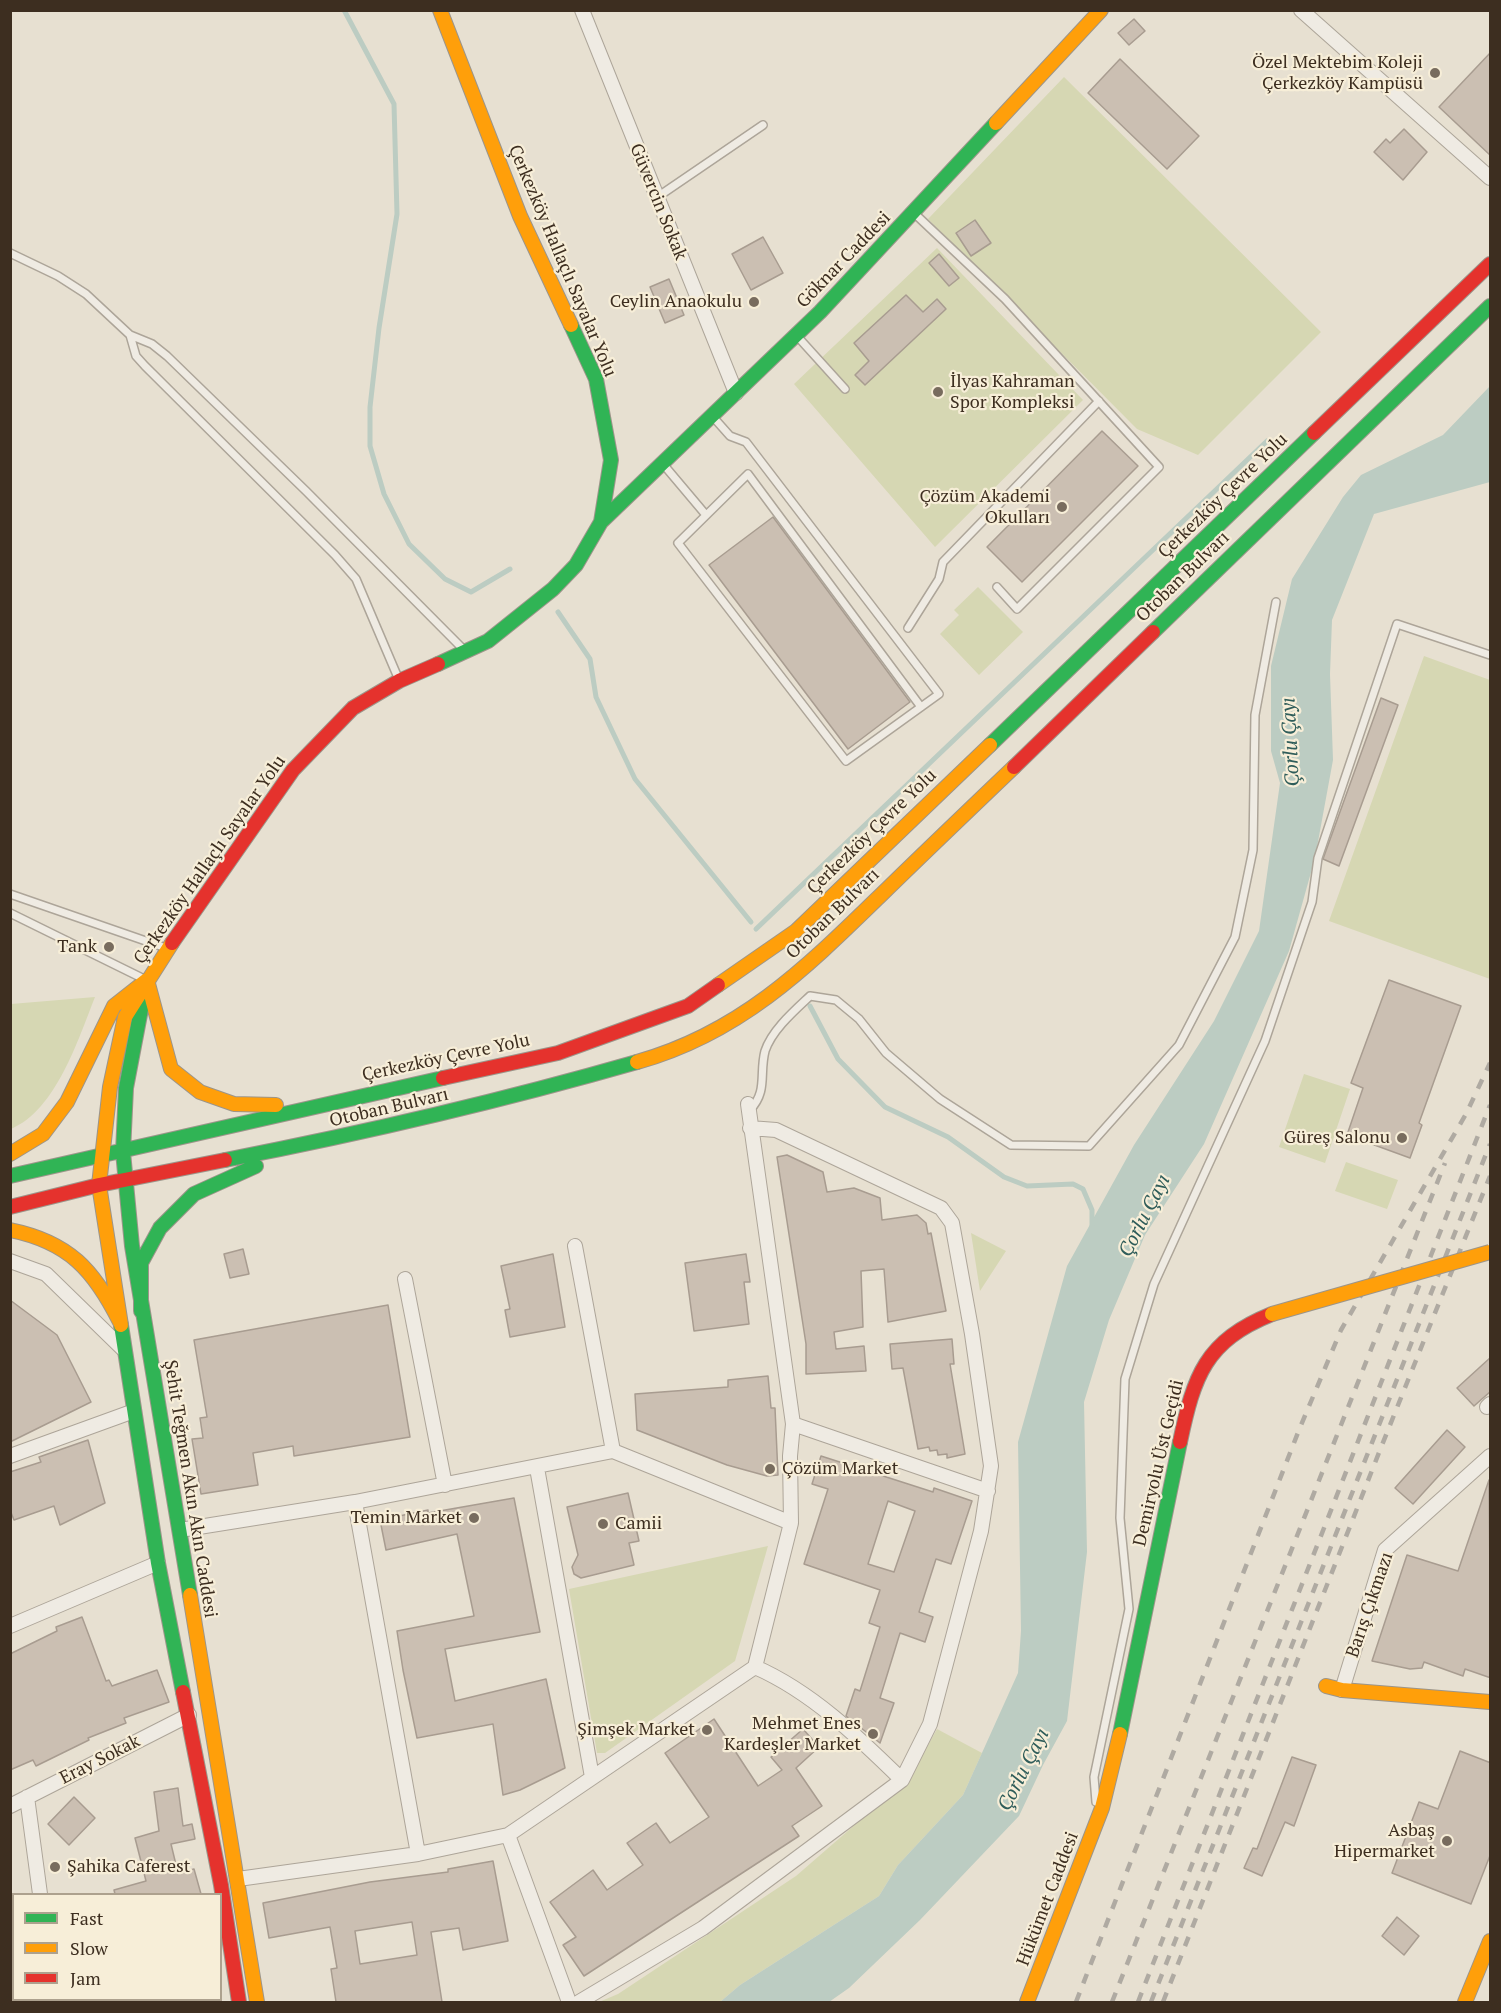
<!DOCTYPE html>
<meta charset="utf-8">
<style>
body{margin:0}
#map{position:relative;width:1501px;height:2013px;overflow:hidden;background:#e7e0d1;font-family:"PT Serif",serif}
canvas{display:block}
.frame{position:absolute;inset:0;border:12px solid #3d2e20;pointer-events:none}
.legend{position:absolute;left:12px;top:1893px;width:210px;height:108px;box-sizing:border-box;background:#f7eed8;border:2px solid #ada18e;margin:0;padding:8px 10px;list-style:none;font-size:18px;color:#3d2e20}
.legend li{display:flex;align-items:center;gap:12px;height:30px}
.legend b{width:30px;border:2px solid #ada18e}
</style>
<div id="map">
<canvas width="1501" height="2013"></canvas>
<div class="frame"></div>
<ul class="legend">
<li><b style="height:8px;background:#30b455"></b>Fast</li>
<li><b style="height:8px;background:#ff9f0a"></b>Slow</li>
<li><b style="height:8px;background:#e5322d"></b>Jam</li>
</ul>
</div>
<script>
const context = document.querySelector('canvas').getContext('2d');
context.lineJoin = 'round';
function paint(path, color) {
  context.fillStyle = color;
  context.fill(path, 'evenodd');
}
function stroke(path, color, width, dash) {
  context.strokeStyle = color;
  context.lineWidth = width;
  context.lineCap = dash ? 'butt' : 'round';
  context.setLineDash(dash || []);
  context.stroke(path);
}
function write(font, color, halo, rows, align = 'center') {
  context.font = font + ' "PT Serif",serif';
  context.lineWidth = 4.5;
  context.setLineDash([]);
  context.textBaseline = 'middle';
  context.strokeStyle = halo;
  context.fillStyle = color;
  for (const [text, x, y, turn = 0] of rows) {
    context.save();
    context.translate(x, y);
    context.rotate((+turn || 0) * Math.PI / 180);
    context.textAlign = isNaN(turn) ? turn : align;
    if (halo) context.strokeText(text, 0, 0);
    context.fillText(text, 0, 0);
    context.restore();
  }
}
paint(new Path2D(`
 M1064,77L1321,332L1198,455L1137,429L928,219Z
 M937,248L1083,400L935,547L794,384Z
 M978,587L1023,632L979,675L940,634L959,615L954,610Z
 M1424,656L1490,680V979L1329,921Z
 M95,997C78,1040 56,1110 11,1129V1004Z
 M1304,1074L1350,1089L1325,1163L1279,1147Z
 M1346,1162L1398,1180L1387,1209L1335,1191Z
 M971,1233L1006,1251L980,1291Z
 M768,1546L735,1661L605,1753H597L569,1589Z
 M937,1729L982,1753L963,1795L898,1865L879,1896L740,1985L720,2002H599L618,1994L796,1876L910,1777Z`), '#d6d7b3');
paint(new Path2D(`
 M1490,386V482L1374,514L1332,620L1330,674L1333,760L1315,858L1289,951L1204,1144L1145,1235L1109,1320L1084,1402L1087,1552L1067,1721L1043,1765L1019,1816L920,1920L849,1988L829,2002H720L740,1985L879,1896L898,1865L963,1795L1018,1673L1021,1631L1018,1442L1067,1266L1134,1145L1214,1021L1259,931L1280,783L1271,751V666L1292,579L1343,497L1361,475L1443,435Z`), '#bcccc2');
stroke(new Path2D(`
 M344,10L394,104L397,214L379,328L370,407V446L384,494L409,544L445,579L471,592L510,569
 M558,612L590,659L596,697L635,779L751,922
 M756,929L1267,441
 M810,1006L838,1059L885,1107L948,1137L1004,1177L1027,1186L1073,1184L1083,1189L1092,1210V1225`), '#bcccc2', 5);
const building = new Path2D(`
 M1134,19L1145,31L1129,45L1118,33Z
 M1491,52V156L1439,107Z
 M1120,59L1199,136L1167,169L1088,93Z
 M1404,129L1427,152L1403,180L1374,152L1386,139L1390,143Z
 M975,220L991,243L971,256L956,233Z
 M763,237L783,273L751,290L732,254Z
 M939,254L959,278L949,286L929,263Z
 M669,279L684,315L665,323L650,287Z
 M906,295L923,312L937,299L946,309L865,385L855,375L869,361L854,343Z
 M1102,431L1138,466L1022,582L987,547Z
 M773,517L910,702L848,749L709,565Z
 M1381,698L1398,705L1339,866L1323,859Z
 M1389,980L1461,1006L1419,1123L1422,1125L1410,1158L1347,1135L1363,1088L1351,1083Z
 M787,1155L823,1172L827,1192L854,1188L880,1198L882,1220L917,1215L926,1223L928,1234L931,1233L946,1311L888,1322L884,1269L861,1271L863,1327L834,1332L836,1349L864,1346L866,1371L806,1374V1344L777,1157Z
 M243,1249L249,1274L230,1278L224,1254Z
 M553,1254L565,1327L510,1337L505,1310L510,1309L501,1266Z
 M746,1254L750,1282H744L749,1324L694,1331L685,1263Z
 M10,1300L57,1335L91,1402L10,1442Z
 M388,1305L410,1437L294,1456L293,1446L253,1453L258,1485L201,1494L192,1439L203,1438L200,1418L207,1417L194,1340Z
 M952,1339L954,1364H950L965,1454L947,1458V1454L938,1455L937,1450L930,1451L929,1447L918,1449L903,1368L892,1369L890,1344Z
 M1491,1357V1391L1474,1406L1457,1388Z
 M768,1376L771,1408H775L778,1475L767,1476L727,1465L637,1430L635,1394L728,1387V1380Z
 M1447,1430L1465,1447L1413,1504L1395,1488Z
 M88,1440L105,1503L60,1525L54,1506L14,1520L10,1510V1472L41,1462L39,1457Z
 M821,1456L933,1492L934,1488L972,1501L951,1564L936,1559L919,1612L933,1617L925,1642L900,1633L880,1698L894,1703L880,1743L846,1716L855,1689L860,1691L880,1627L869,1623L880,1590L804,1564L828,1489L812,1484ZM888,1501L915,1511L894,1572L868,1564Z
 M1489,1480L1491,1678L1465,1669L1463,1676L1424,1662L1422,1668L1410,1669L1372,1661L1407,1555L1458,1571Z
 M628,1493L639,1541L629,1543L634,1565L581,1578L574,1574L572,1567L578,1555L567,1507Z
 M514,1498L540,1632L445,1649L455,1701L546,1679L565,1768L520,1790L503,1795L493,1724L417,1738L403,1670L397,1631L474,1616L457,1534L386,1550L380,1520L428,1510V1513Z
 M82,1617L106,1681L109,1680L112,1686L157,1670L169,1702L124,1718L126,1723L88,1738L89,1740L36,1766L33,1760L10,1770V1654L57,1631L56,1627Z
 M714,1719L758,1786L782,1770L771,1757L803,1729L819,1747L796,1768L822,1806L792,1826L799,1836L584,1976L563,1945L576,1937L550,1902L593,1870L607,1890L643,1865L627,1843L656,1823L670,1843L709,1817L665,1753Z
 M1460,1751L1491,1763V1853L1471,1904L1392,1873L1419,1802L1438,1809Z
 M1292,1757L1316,1765L1294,1826L1285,1822L1262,1876L1244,1868L1253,1848L1257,1849Z
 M178,1788L183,1826L192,1824L195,1839L171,1844L178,1873L194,1869L201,1894H115L114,1890L146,1881L135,1838L159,1831L154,1792Z
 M74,1797L95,1818L69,1845L48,1824Z
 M493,1861L508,1941L463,1950L459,1928L431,1932L442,2002H336L331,1969L337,1968L330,1927L269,1938L263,1903L370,1882L448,1872V1869ZM412,1922L417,1955L360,1964L355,1931Z
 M1397,1917L1419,1936L1404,1955L1382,1936Z`);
paint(building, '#cbbfb2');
stroke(building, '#a89c90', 1.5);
const lane = new Path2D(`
 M656,198L763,125
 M914,213L1005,299L1159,467L1017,609L997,587
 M10,253L58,276L86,294L130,335L152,344L167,356L306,491L464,650
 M130,335L136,356L145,366L335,555L356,579L399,680
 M797,336L845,389
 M714,418L730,436L746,442L939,694L846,761L678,543L748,474L921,707
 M663,464L706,515
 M908,628L939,579L943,562L1099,401
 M10,894L166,948
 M10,913L140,977
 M750,1110C768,1091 759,1074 765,1051C772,1030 794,1011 810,996L836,1000L859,1019L886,1053L940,1099L1011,1145L1089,1146L1179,1045L1235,937L1253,850L1255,715L1276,602
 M1096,1802L1094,1777L1129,1609L1120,1518L1125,1379L1154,1284L1265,1041L1312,902L1318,858L1397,624L1490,655`);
const street = new Path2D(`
 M582,10L736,393
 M1301,10L1490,178
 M748,1104L793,1424L790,1456L791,1523
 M10,1261L46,1274L123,1349
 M405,1279L445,1485
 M1487,1407L1490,1404
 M793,1424L988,1491
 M10,1456L134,1411
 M537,1468L592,1777
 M355,1502L418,1854
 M180,1530L355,1502L613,1451L575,1246
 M10,1626L158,1563
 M755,1667C812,1692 858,1737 902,1780
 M1342,1690L1385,1550L1490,1456
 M27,1797L40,1894
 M10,1806L189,1715
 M508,1835L569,2002
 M238,1879L418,1854L508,1835L755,1667L791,1523L613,1451
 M53,2000L54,2002
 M579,2002L703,1928L902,1780L930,1724L981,1531L991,1466L972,1334L952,1223L941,1208L776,1130L750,1128`);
const fast = new Path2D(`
 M601,522L820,312L996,123
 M1153,632L1490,306
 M438,664L488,641L553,589L576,565L601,522L611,460L596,379L571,325
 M990,745L1314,433
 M142,1004L126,1088L123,1152L132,1246L190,1595
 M225,1160C364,1133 501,1101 637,1062
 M10,1176L443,1078
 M141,1311V1263L160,1228L194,1194L256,1166
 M121,1325L158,1563L183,1692
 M1120,1734L1180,1442`);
const slow = new Path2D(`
 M440,10L520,216L571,325
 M996,123L1101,10
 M718,985L796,931L990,745
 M637,1062C741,1033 807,967 882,894C926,851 970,809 1014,767
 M10,1154L43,1134L67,1102L114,1006L147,980L171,1069L200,1092L234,1104L276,1105
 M10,1230C69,1242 94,1270 120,1322
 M121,1325L99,1185L110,1087L125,1017L172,943
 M190,1595L257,2002
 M1326,1686L1342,1690L1490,1702
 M1027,2002L1102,1808L1120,1734
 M1465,2002L1490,1941`);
const jam = new Path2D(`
 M1314,433L1490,264
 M1014,767L1153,632
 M172,943L293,770L353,708L399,681L438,664
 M443,1078L558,1053L688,1006L718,985
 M10,1207L99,1185L225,1160
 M1180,1442C1194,1376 1205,1341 1272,1314
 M183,1692L221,1885L239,2002`);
stroke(lane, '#ada599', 10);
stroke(street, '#ada599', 16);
stroke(fast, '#9c958a', 16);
stroke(slow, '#9c958a', 16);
stroke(jam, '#9c958a', 16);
stroke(lane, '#efebe3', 7);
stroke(street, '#efebe3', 14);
stroke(fast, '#30b455', 14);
stroke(slow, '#ff9f0a', 14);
stroke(jam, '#e5322d', 14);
stroke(new Path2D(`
 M1076,2002L1299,1430L1341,1330L1466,1114L1490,1063
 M1112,2002L1445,1163
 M1138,2002L1490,1105
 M1151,2002L1490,1144
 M1163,2002L1382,1445L1490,1176`), '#afaaa2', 4.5, [10, 10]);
const slowBridge = new Path2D(`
 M1272,1314L1490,1252`);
stroke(slowBridge, '#9c958a', 16, []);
stroke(slowBridge, '#ff9f0a', 14);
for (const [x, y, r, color] of [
 [1435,73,6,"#786c5e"],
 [754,302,6,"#786c5e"],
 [938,392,6,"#786c5e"],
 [1062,507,6,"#786c5e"],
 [109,947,6,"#786c5e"],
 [1402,1138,6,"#786c5e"],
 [770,1469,6,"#786c5e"],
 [474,1518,6,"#786c5e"],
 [603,1524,6,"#786c5e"],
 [707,1730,6,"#786c5e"],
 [873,1734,6,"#786c5e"],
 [1447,1841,6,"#786c5e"],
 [55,1867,6,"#786c5e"]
]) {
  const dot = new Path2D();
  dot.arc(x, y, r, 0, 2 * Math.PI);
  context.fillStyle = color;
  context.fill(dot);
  stroke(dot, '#f7eed8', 2);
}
write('18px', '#3d2e20', '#f7eed8', [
 ["Özel Mektebim Koleji",1423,63],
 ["Çerkezköy Kampüsü",1423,84],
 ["Ceylin Anaokulu",742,302],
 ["İlyas Kahraman",950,382,"left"],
 ["Spor Kompleksi",950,403,"left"],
 ["Çözüm Akademi",1050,497],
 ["Okulları",1050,518],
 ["Tank",97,947],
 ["Güreş Salonu",1390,1138],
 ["Çözüm Market",782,1469,"left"],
 ["Temin Market",462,1518],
 ["Camii",615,1524,"left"],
 ["Mehmet Enes",861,1724],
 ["Kardeşler Market",861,1745],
 ["Şimşek Market",695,1730],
 ["Asbaş",1435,1831],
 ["Hipermarket",1435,1852],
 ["Şahika Caferest",67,1867,"left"]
], 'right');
write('18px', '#3d2e20', '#f7eed8', [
 ["Güvercin Sokak",658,202,68],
 ["Göknar Caddesi",844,260,-46],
 ["Çerkezköy Hallaçlı Sayalar Yolu",562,261,67],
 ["Çerkezköy Çevre Yolu",1223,496,-44],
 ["Otoban Bulvarı",1183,577,-44],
 ["Çerkezköy Çevre Yolu",872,832,-44],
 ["Çerkezköy Hallaçlı Sayalar Yolu",210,860,-55],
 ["Otoban Bulvarı",833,914,-44],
 ["Çerkezköy Çevre Yolu",446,1058,-12],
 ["Otoban Bulvarı",389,1108,-13],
 ["Demiryolu Üst Geçidi",1159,1463,-77],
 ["Şehit Teğmen Akın Akın Caddesi",190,1489,81],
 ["Barış Çıkmazı",1370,1605,-71],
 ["Eray Sokak",100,1760,-27],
 ["Hükümet Caddesi",1048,1899,-69]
]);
write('italic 20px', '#2f5d5a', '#f7eed8', [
 ["Çorlu Çayı",1291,742,-93],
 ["Çorlu Çayı",1145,1216,-63],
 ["Çorlu Çayı",1024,1770,-63]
]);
</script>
